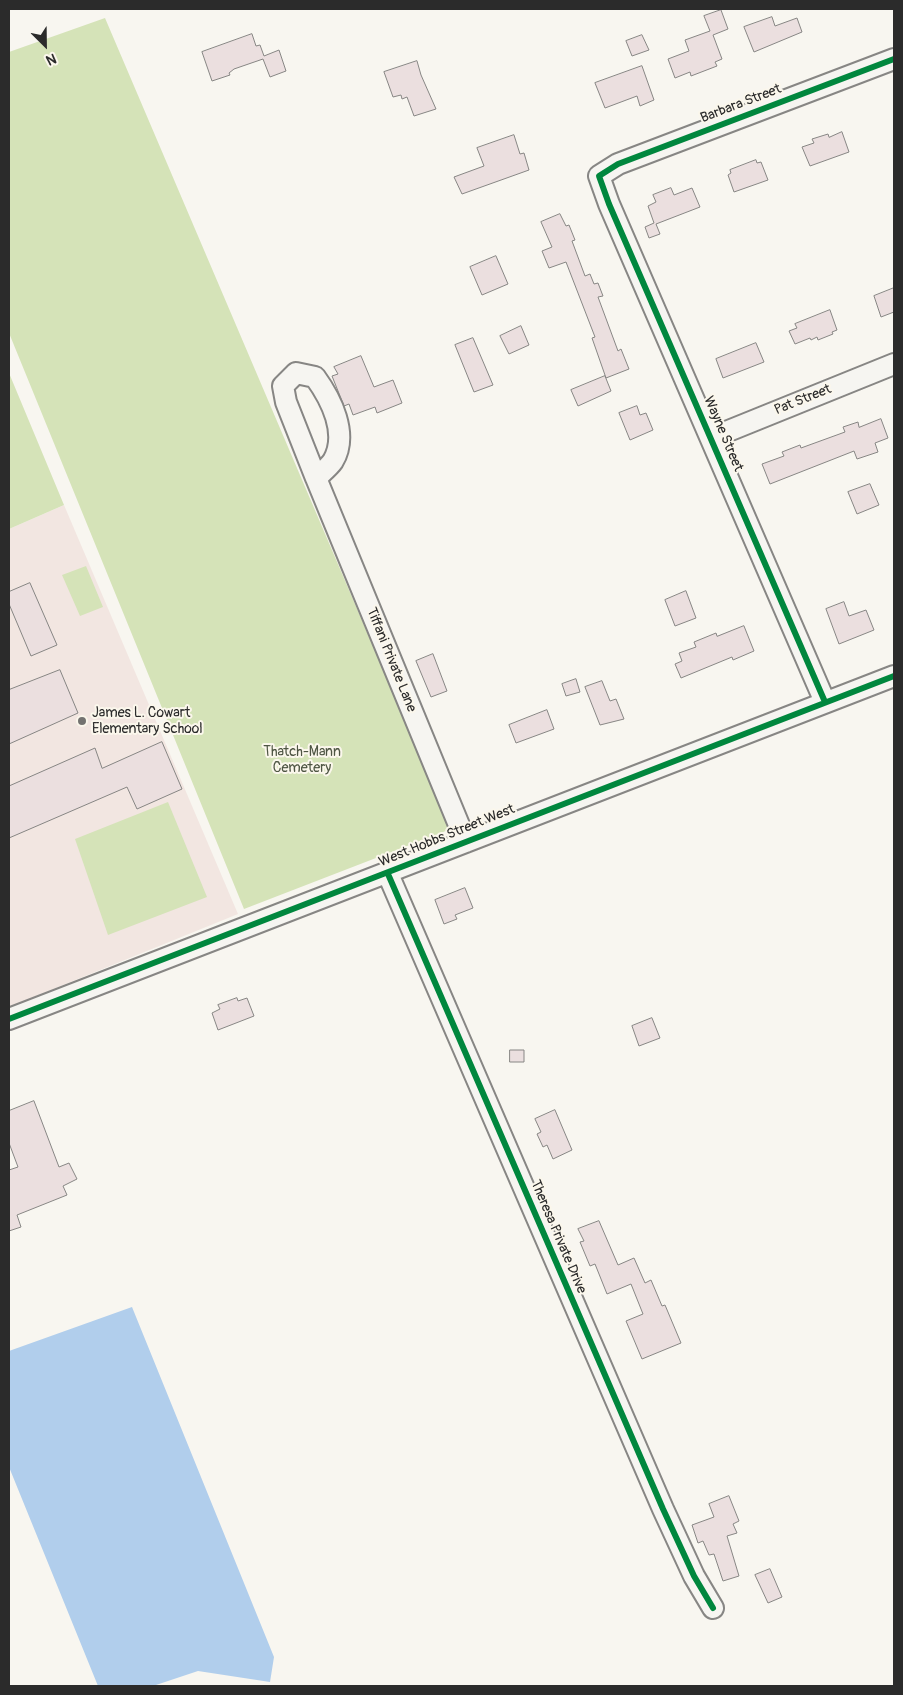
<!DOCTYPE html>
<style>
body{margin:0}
#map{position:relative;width:903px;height:1695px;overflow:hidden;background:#f8f6f0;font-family:Pangolin,sans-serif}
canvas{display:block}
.frame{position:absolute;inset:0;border:10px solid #2b2b2b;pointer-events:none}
.north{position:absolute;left:20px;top:20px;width:50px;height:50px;-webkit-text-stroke:4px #fbf7ec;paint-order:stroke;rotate:157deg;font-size:14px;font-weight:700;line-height:20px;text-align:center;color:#2b2b2b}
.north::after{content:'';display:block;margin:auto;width:18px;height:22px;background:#2b2b2b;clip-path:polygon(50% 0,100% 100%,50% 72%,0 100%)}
</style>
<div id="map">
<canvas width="903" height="1695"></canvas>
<div class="frame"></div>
<div class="north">N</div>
</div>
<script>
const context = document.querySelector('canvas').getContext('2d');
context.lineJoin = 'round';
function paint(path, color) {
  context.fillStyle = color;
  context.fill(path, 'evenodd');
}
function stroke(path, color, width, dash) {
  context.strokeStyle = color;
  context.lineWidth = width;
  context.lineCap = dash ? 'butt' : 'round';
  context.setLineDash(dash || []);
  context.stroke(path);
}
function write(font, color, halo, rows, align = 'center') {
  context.font = font + ' Pangolin,sans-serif';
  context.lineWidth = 4;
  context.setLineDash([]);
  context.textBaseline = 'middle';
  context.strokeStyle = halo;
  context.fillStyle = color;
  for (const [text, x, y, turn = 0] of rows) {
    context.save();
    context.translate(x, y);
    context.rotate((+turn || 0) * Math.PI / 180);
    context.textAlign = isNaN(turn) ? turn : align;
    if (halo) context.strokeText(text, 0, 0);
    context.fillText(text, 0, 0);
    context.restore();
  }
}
paint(new Path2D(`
 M64,505L238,914L9,1007V529Z`), '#f2e6e1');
paint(new Path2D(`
 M105,18L451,829L244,909L9,333V52Z
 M9,373L64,505L9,529Z
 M86,566L103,607L80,616L62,575Z
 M168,802L207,897L108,935L75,839Z`), '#d5e3b8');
paint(new Path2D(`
 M132,1307L274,1657L270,1682L198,1671L153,1686H98L9,1467V1351Z`), '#b1ceec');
const building = new Path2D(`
 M721,10L728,29L713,35L722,59L715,62L717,66L691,76L690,72L675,78L668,59L689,51L685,40L710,31L704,16Z
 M772,17L775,26L797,18L802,32L754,52L744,27Z
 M252,34L256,46L260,45L264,56L279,50L286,71L270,77L263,59L234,69L229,73L230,75L212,81L202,52Z
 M642,35L649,50L632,56L626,41Z
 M417,61L421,75L436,109L414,116L407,97L402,99L401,95L393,97L384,72Z
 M642,66L654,100L640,106L637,96L605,108L595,83Z
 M842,132L849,152L810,166L802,147L814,143L812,139L828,134L829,137Z
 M514,135L520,154L524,153L529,170L462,194L454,177L484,166L477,148Z
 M756,160L757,163L761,162L768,180L734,192L728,175L731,173L730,170Z
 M671,188L674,195L692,188L700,207L656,224L660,234L649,238L645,227L654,223L648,206L656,202L653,195Z
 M560,214L566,226L569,225L575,240L572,241L585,276L590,274L594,284L598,283L603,296L598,297L618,351L621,349L629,369L606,378L592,338L595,337L566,262L549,268L542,251L552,247L541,222Z
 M496,256L508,284L482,295L470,267Z
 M894,288V312L881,317L874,296Z
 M830,310L837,330L832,332L833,334L818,340L817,337L811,340L810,338L795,344L789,331L797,328L795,324Z
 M521,326L529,345L509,354L500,336Z
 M473,338L493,385L474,392L455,345Z
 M756,343L764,362L723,378L716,359Z
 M361,356L374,387L393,380L402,403L377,413L375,407L353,415L349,404L344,406L332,376L338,374L334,367Z
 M605,376L611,391L578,406L571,390Z
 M637,406L640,415L646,413L653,430L630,440L619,413Z
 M881,419L888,438L875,443L878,452L857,459L854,451L770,484L762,464L784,456L782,452L800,445L801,448L845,432L843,427L858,422L859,427Z
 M870,484L879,505L857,514L848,492Z
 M30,583L57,645L31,656L9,604V592Z
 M686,591L696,618L675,626L665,600Z
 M844,602L849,616L866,610L874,630L839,644L826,609Z
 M744,626L754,651L733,660L732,657L681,678L675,664L682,661L679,653L696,647L694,642L716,633L717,636Z
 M433,654L447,691L431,697L416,661Z
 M60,670L78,713L9,744V690Z
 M576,679L580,692L566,696L562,684Z
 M602,681L610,701L616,699L624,719L600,725L585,687Z
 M547,710L554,729L516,743L509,725Z
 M162,742L182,789L137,809L127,787L9,838V786L95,748L102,768Z
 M465,888L473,908L455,915L457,919L444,924L435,900Z
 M237,998L238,1001L247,998L254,1016L218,1030L212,1013L220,1009L218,1005Z
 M652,1018L660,1038L639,1046L632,1026Z
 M510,1050H524V1062H510Z
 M34,1101L59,1167L69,1163L77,1179L63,1186L67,1195L17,1215L21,1227L9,1231V1170L18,1167L9,1143V1111Z
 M555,1110L572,1150L553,1159L547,1145L543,1147L537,1134L541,1132L535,1119Z
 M599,1221L618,1265L634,1258L645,1283L651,1280L662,1306L665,1305L681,1343L642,1359L626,1321L643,1314L631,1284L607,1294L595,1264L590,1266L580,1242L584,1241L578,1229Z
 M729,1496L739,1521L733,1524L737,1533L727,1536L739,1576L723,1581L714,1554L709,1555L703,1541L698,1543L692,1525L714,1517L709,1504Z
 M770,1569L782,1597L768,1603L755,1575Z`);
paint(building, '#ebdfdf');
stroke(building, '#878684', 1);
const minor = new Path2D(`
 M296,373L315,377C331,399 349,434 333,461C329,467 321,473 316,478L286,402L283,386Z
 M711,438L894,364
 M316,478L466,842
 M825,702L609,204L599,176L618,164L894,59
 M388,874L663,1509L694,1576L713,1608
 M9,1019L894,676`);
stroke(minor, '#878684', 24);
stroke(minor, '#f6f5f1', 20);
stroke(new Path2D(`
 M825,702L609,204L599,176L618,164L894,59
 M388,874L663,1509L694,1576L713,1608
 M9,1019L894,676`), '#00873e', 6);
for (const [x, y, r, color] of [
 [82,721,5,"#737270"]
]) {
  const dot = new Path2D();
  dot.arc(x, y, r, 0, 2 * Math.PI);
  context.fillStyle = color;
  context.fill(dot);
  stroke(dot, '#fbf7ec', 2);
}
write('14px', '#2b2b2b', '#fbf7ec', [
 ["Barbara Street",741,104,-21],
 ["Pat Street",803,400,-22],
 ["Wayne Street",723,434,67],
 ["Tiffani Private Lane",391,660,68],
 ["West Hobbs Street West",447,836,-22],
 ["Theresa Private Drive",558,1237,67]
]);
write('14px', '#2b2b2b', '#fbf7ec', [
 ["James L. Cowart",92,713],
 ["Elementary School",92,729]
], 'left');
write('14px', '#4e5543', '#fbf7ec', [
 ["Thatch-Mann",302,752],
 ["Cemetery",302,768]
]);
</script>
